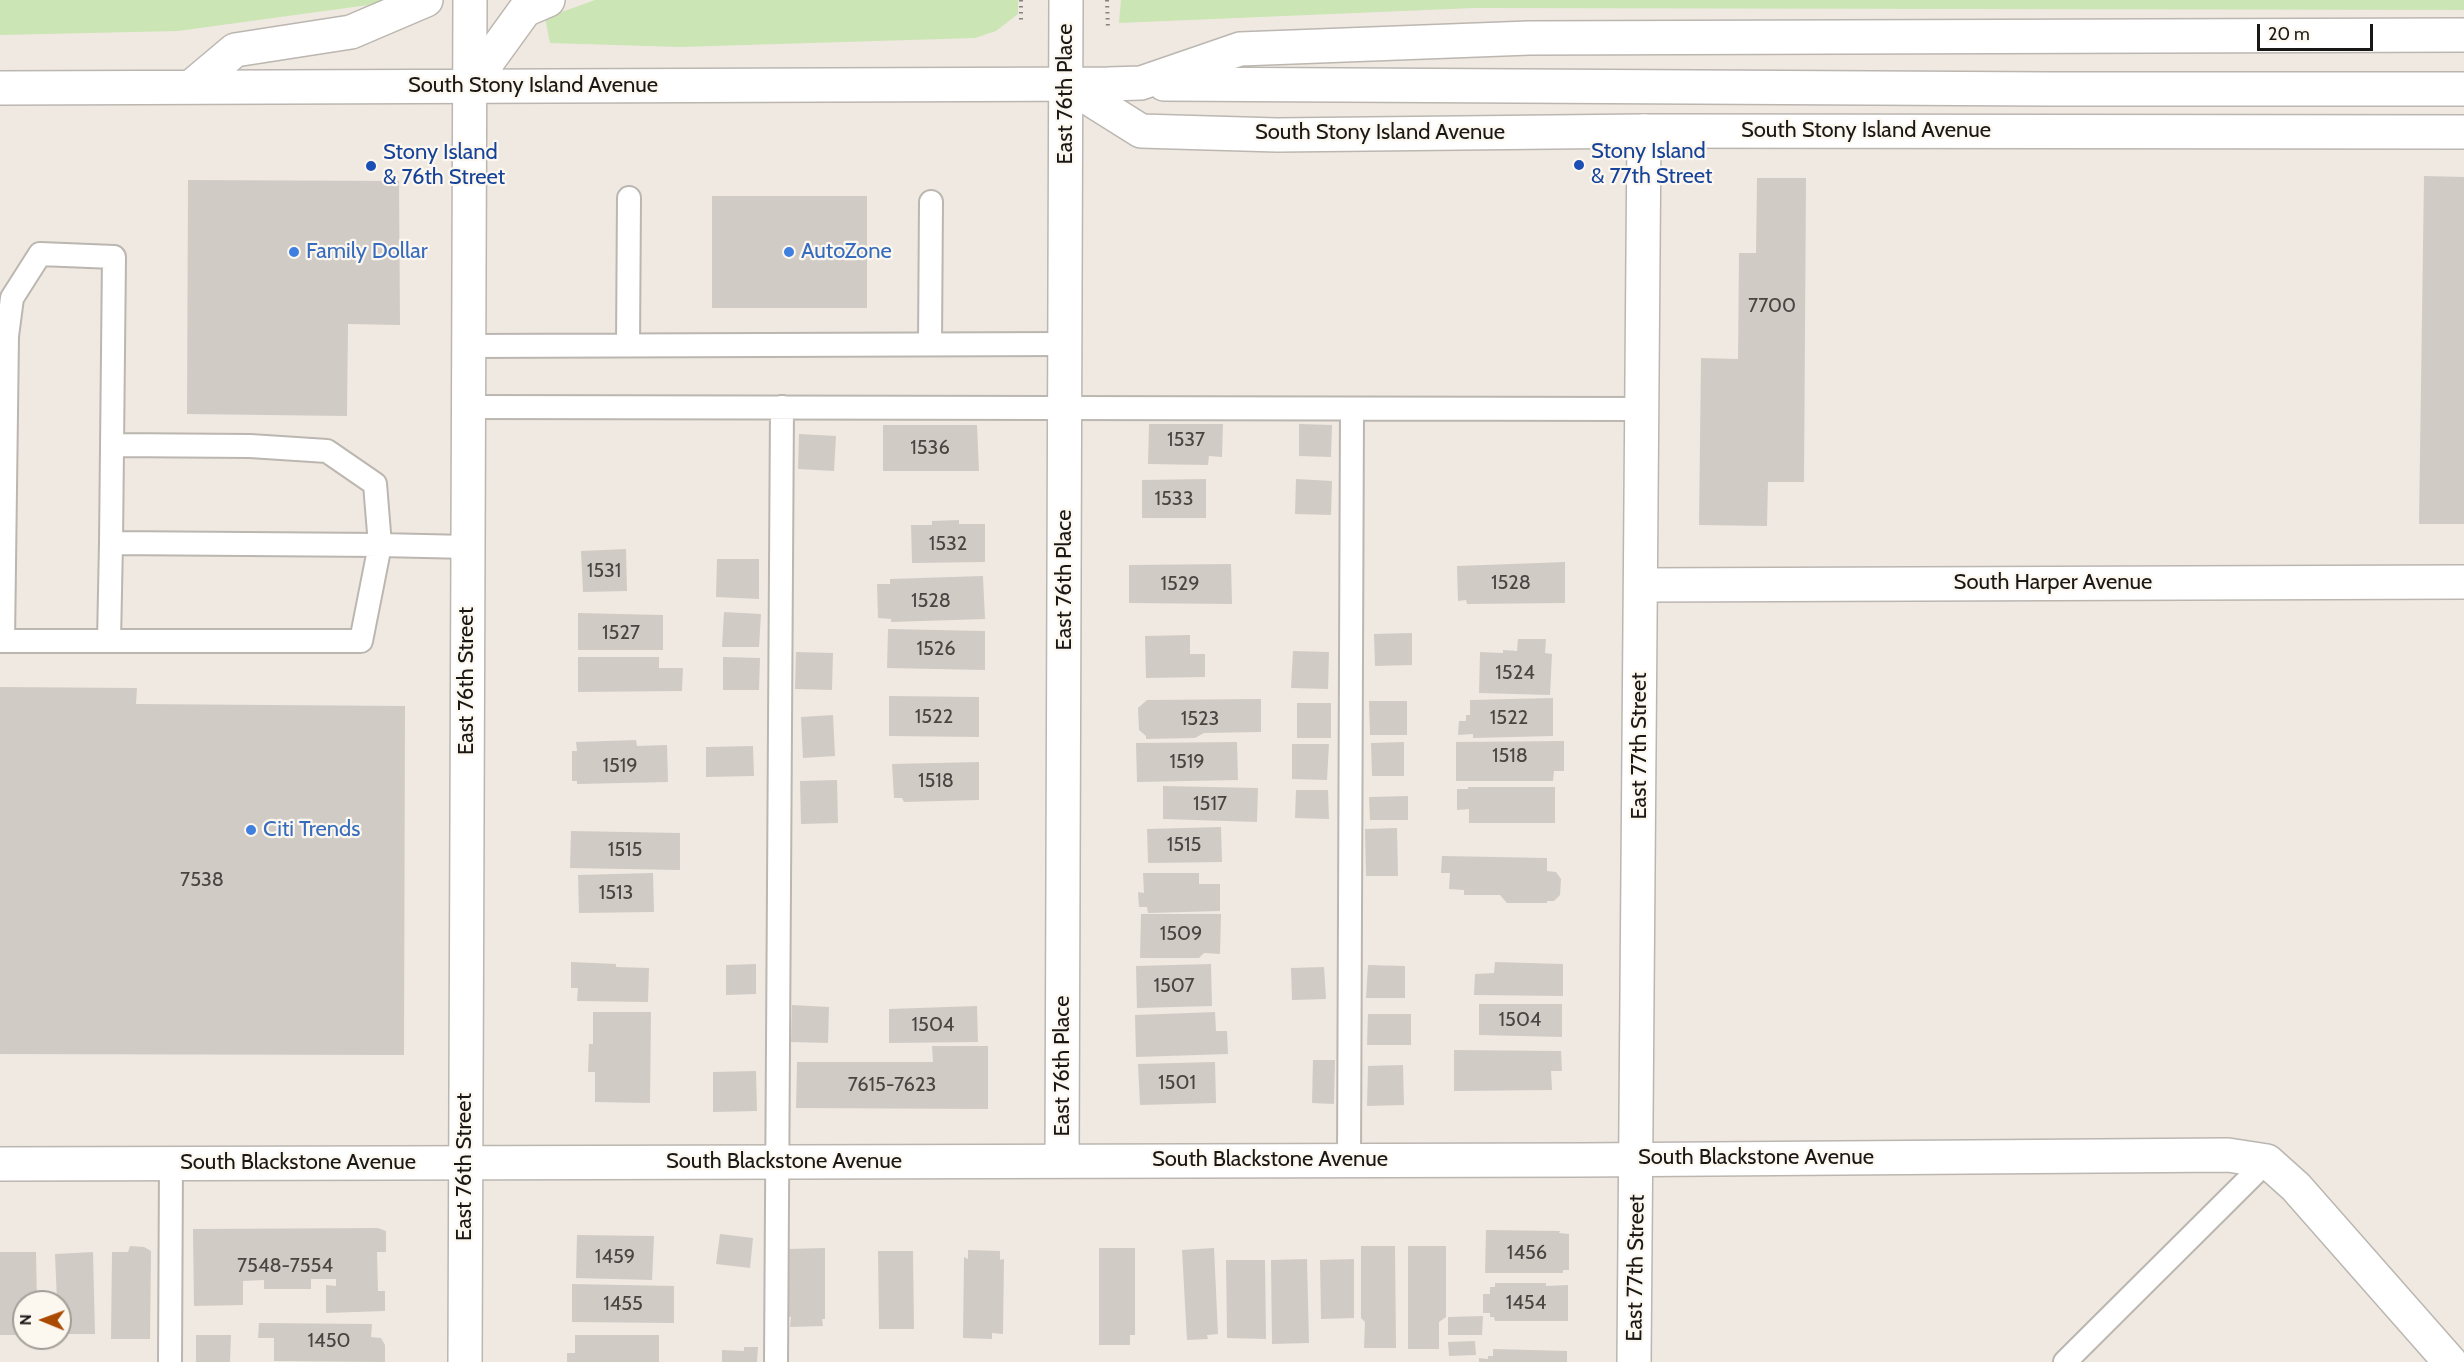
<!DOCTYPE html>
<style>
body{margin:0}
#map{position:relative;width:2464px;height:1362px;overflow:hidden;background:#efe9e2;font-family:Cabin,sans-serif}
canvas{display:block}
.north{position:absolute;left:12px;top:1290px;width:60px;height:60px;box-sizing:border-box;background:#fcf7ef;border:2px solid #a29e98;border-radius:50%;rotate:271deg;font-size:16px;font-weight:700;line-height:24px;text-align:center;color:#1a1816}
.north::after{content:'';display:block;margin:auto;width:21px;height:27px;background:#aa4a00;clip-path:polygon(50% 0,100% 100%,50% 72%,0 100%)}
.scale{position:absolute;left:2257px;top:24px;width:116px;height:27px;box-sizing:border-box;border:3px solid #1a1816;border-top:0;padding-left:8px;font-size:18px;line-height:21px;white-space:nowrap;color:#1a1816;-webkit-text-stroke:4px #fcf7ef;paint-order:stroke}
</style>
<div id="map">
<canvas width="2464" height="1362"></canvas>
<div class="north">N</div>
<div class="scale">20 m</div>
</div>
<script>
const context = document.querySelector('canvas').getContext('2d');
context.lineJoin = 'round';
function paint(path, color) {
  context.fillStyle = color;
  context.fill(path, 'evenodd');
}
function stroke(path, color, width, dash) {
  context.strokeStyle = color;
  context.lineWidth = width;
  context.lineCap = dash ? 'butt' : 'round';
  context.setLineDash(dash || []);
  context.stroke(path);
}
function write(font, color, halo, rows, align = 'center') {
  context.font = font + ' Cabin,sans-serif';
  context.lineWidth = 4.5;
  context.setLineDash([]);
  context.textBaseline = 'middle';
  context.strokeStyle = halo;
  context.fillStyle = color;
  for (const [text, x, y, turn = 0] of rows) {
    context.save();
    context.translate(x, y);
    context.rotate((+turn || 0) * Math.PI / 180);
    context.textAlign = isNaN(turn) ? turn : align;
    if (halo) context.strokeText(text, 0, 0);
    context.fillText(text, 0, 0);
    context.restore();
  }
}
paint(new Path2D(`
 M0,0H405L178,31L0,35Z
 M595,0H1018V14L996,31L975,38L680,47L550,43L545,18Z
 M1121,0H2464V10L1474,8L1119,23Z`), '#cce5b4');
paint(new Path2D(`
 M2424,176L2464,177V524H2419Z
 M1757,178H1806L1804,482H1768L1767,526L1699,525L1701,358L1738,359L1739,253H1756Z
 M188,180L399,181L400,325L348,324L347,416L187,414Z
 M712,196H867V308H712Z
 M1149,424H1223L1222,457L1209,456L1208,465L1148,464Z
 M1299,424L1332,425L1331,457L1299,456Z
 M883,425H977L979,471H883Z
 M799,434L836,436L834,471L798,469Z
 M1206,479V518H1142V480Z
 M1296,479L1332,481L1331,515L1295,514Z
 M959,520V524H985V562L912,563L911,525H932V521Z
 M626,549L627,591L583,592L581,551Z
 M717,559H759V599L716,597Z
 M1565,562V603L1467,604L1466,600L1458,601L1457,566Z
 M1231,564L1232,604L1129,603V565Z
 M983,576L985,619L891,622V619L878,618L877,584H890V579Z
 M724,612L761,614L759,647H722Z
 M578,613L663,615V650H578Z
 M888,629L985,631V670L887,668Z
 M1412,633V665L1375,666L1374,634Z
 M1190,635V654H1205V677L1146,678L1145,636Z
 M1518,639H1546L1545,653L1552,654L1550,695L1479,693L1480,652L1503,653V650L1517,651Z
 M1293,651L1329,652L1328,689L1291,688Z
 M796,652L833,653L832,690L795,689Z
 M578,657H659V668H683L682,691L578,692Z
 M723,657L760,658L759,690H723Z
 M0,687L137,688L136,704L405,706L404,1055L0,1054Z
 M889,696L979,697V737L889,736Z
 M1553,698V736L1473,738V734L1458,735L1459,721H1466V715H1470V700Z
 M1261,699V732L1204,733L1195,738L1146,739V736L1139,730L1138,708L1147,700Z
 M1369,701H1407V735H1370Z
 M1297,703H1331V738H1297Z
 M833,715L835,756L803,758L801,717Z
 M636,740L637,746L667,745L668,782L577,784V781H572V751H577L576,742Z
 M1564,741V771H1554L1553,781H1456V742Z
 M1237,742L1238,780L1137,782L1136,743Z
 M1404,742V776H1372L1371,743Z
 M1292,744H1329L1327,780L1292,779Z
 M753,746L754,776L706,777V747Z
 M979,762V800L904,802L902,798H894L892,764Z
 M837,780L838,823L801,824L800,781Z
 M1163,786L1258,788L1257,822L1163,819Z
 M1468,787H1555V823H1469V809L1457,810V789H1468Z
 M1296,790H1328L1329,819L1295,818Z
 M1408,796V820H1370L1369,797Z
 M1221,827L1222,862L1148,863L1147,829Z
 M1397,828L1398,876H1366L1365,829Z
 M571,831L680,833V870L570,868Z
 M1442,856L1547,858V871L1556,872L1561,879L1560,895L1554,901H1547V903H1507L1500,895H1464V890L1449,889L1450,873H1441Z
 M653,873L654,912L579,913L578,875Z
 M1143,873H1199V884H1220V911L1148,913L1147,907H1139L1138,892L1144,893Z
 M1141,914H1221L1220,954L1204,953L1199,958H1140Z
 M571,962L616,964V967L649,968L648,1002L577,1001L578,988H571Z
 M1495,962L1563,964V996L1474,995L1475,974L1494,973Z
 M756,964V994L726,995V965Z
 M1211,964L1212,1006L1137,1008L1136,966Z
 M1368,965L1405,966V998H1366Z
 M1324,967L1326,999L1292,1000L1291,968Z
 M1479,1004H1562V1037L1479,1035Z
 M792,1005L829,1007L828,1043L791,1042Z
 M977,1006L978,1042L889,1043V1009Z
 M593,1012H651L650,1103L595,1102V1072H588L589,1044H593Z
 M1215,1012L1216,1031H1227L1228,1054L1136,1057L1135,1015Z
 M1368,1014H1411V1045H1367Z
 M932,1046H988V1109L796,1108L797,1062H933Z
 M1454,1050L1561,1051L1562,1071H1551L1552,1090L1454,1091Z
 M1313,1060H1335L1334,1104L1312,1103Z
 M1215,1062L1216,1103L1140,1105L1138,1064Z
 M1403,1065L1404,1105L1367,1106L1368,1066Z
 M756,1071L757,1111L713,1112V1072Z
 M378,1228L386,1231V1252H377L378,1291H385V1311L326,1313V1285L336,1286V1279H311V1289H264V1280L243,1281V1305L194,1306L193,1229Z
 M1486,1230L1560,1231L1559,1233L1569,1234V1270H1563V1273H1485Z
 M720,1234L753,1238L750,1268L716,1264Z
 M577,1235L654,1236L652,1280L576,1278Z
 M130,1246L144,1247L151,1251L150,1339H111L112,1252H128Z
 M1361,1246H1395L1396,1348H1364L1365,1322L1361,1318Z
 M1408,1246H1446V1317L1439,1322V1349H1408Z
 M825,1248V1319H822L823,1326L790,1327L791,1317L787,1316V1249Z
 M1099,1248H1135V1335H1130V1345H1099Z
 M1214,1248L1218,1334L1207,1335L1208,1339L1187,1340L1182,1250Z
 M968,1250L1000,1251V1260L1004,1259L1003,1334L992,1333V1339L963,1338L964,1257L968,1259Z
 M878,1251H913L914,1329H879Z
 M0,1252H36L37,1302H24V1335H0Z
 M93,1252L95,1334H60V1302H57L55,1254Z
 M1307,1259L1309,1343L1272,1344L1271,1260Z
 M1354,1259V1318L1321,1319L1320,1260Z
 M1226,1260H1265L1266,1339L1227,1338Z
 M1495,1283H1546V1286L1568,1285V1321H1495L1494,1317H1490V1313H1483V1294H1490V1287H1495Z
 M572,1284L674,1286V1323L572,1322Z
 M1483,1316L1482,1335H1448V1317Z
 M259,1323L372,1324L371,1337L381,1338L385,1345V1362L274,1361V1338H258Z
 M196,1335H231L230,1362H196Z
 M575,1335H659V1362H567V1353H575Z
 M1475,1341L1476,1355L1449,1356L1448,1342Z
 M744,1347H758L757,1362H722V1350L744,1351Z
 M1493,1349L1567,1351V1362H1479V1358L1488,1359V1356H1493Z`), '#d1cbc5');
const lane = new Path2D(`
 M930,344L931,202
 M628,345L629,198
 M469,346L1065,344
 M469,407L1641,409
 M0,641H361L380,545L468,547
 M3,641L7,336L12,298L40,254L114,257L111,543L380,545L375,484L327,451L250,446L112,445
 M109,641L111,543
 M1349,1160L1352,409
 M170,1362L171,1163
 M776,1362L782,407
 M2065,1362L2267,1161`);
const street = new Path2D(`
 M1642,585L2464,582
 M1062,1161L1066,0
 M0,1164L1583,1160L2228,1155L2267,1161L2296,1187L2450,1362
 M1634,1362L1644,131`);
const secondary = new Path2D(`
 M1066,84L1141,131L1277,135L1644,131L2464,132
 M465,1362L470,0`);
const highway = new Path2D(`
 M1164,84L2050,89H2464
 M470,86L525,10L548,0
 M191,87L235,50L351,32L426,0
 M0,88L1108,84L1141,83L1240,49L1529,38L2464,35`);
stroke(lane, '#bbb6b0', 26);
stroke(street, '#bbb6b0', 36);
stroke(secondary, '#bbb6b0', 36);
stroke(highway, '#bbb6b0', 36);
stroke(new Path2D(`
 M1021,0V24
 M1107,0L1108,30`), '#86827d', 4, [1.5, 4.5]);
stroke(lane, '#fff', 22);
stroke(street, '#fff', 33);
stroke(secondary, '#fff', 33);
stroke(highway, '#fff', 33);
for (const [x, y, r, color] of [
 [1579,165,6,"#1a4fb4"],
 [371,166,6,"#1a4fb4"],
 [294,252,6,"#3f7fe0"],
 [789,252,6,"#3f7fe0"],
 [251,830,6,"#3f7fe0"]
]) {
  const dot = new Path2D();
  dot.arc(x, y, r, 0, 2 * Math.PI);
  context.fillStyle = color;
  context.fill(dot);
  stroke(dot, '#fcf7ef', 2);
}
write('20px', '#484542', null, [
 ["7700",1772,306],
 ["1537",1186,440],
 ["1536",930,448],
 ["1533",1174,499],
 ["1532",948,544],
 ["1531",604,571],
 ["1528",1511,583],
 ["1529",1180,584],
 ["1528",931,601],
 ["1527",621,633],
 ["1526",936,649],
 ["1524",1515,673],
 ["1522",934,717],
 ["1522",1509,718],
 ["1523",1200,719],
 ["1518",1510,756],
 ["1519",1187,762],
 ["1519",620,766],
 ["1518",936,781],
 ["1517",1210,804],
 ["1515",1184,845],
 ["1515",625,850],
 ["7538",202,880],
 ["1513",616,893],
 ["1509",1181,934],
 ["1507",1174,986],
 ["1504",1520,1020],
 ["1504",933,1025],
 ["1501",1177,1083],
 ["7615-7623",892,1085],
 ["1456",1527,1253],
 ["1459",615,1257],
 ["7548-7554",285,1266],
 ["1454",1526,1303],
 ["1455",623,1304],
 ["1450",329,1341]
]);
write('22px', '#1a1816', '#fcf7ef', [
 ["South Stony Island Avenue",533,86],
 ["East 76th Place",1066,94,-90],
 ["South Stony Island Avenue",1866,131],
 ["South Stony Island Avenue",1380,133],
 ["East 76th Place",1065,580,-90],
 ["South Harper Avenue",2053,583],
 ["East 76th Street",467,681,-90],
 ["East 77th Street",1640,746,-90],
 ["East 76th Place",1063,1066,-90],
 ["South Blackstone Avenue",1756,1158],
 ["South Blackstone Avenue",1270,1160],
 ["South Blackstone Avenue",784,1162],
 ["South Blackstone Avenue",298,1163],
 ["East 76th Street",465,1167,-90],
 ["East 77th Street",1636,1268,-89]
]);
write('22px', '#164399', '#fcf7ef', [
 ["Stony Island",1591,152],
 ["& 77th Street",1591,177],
 ["Stony Island",383,153],
 ["& 76th Street",383,178]
], 'left');
write('22px', '#366cbe', '#fcf7ef', [
 ["Family Dollar",306,252],
 ["AutoZone",801,252],
 ["Citi Trends",263,830]
], 'left');
</script>
